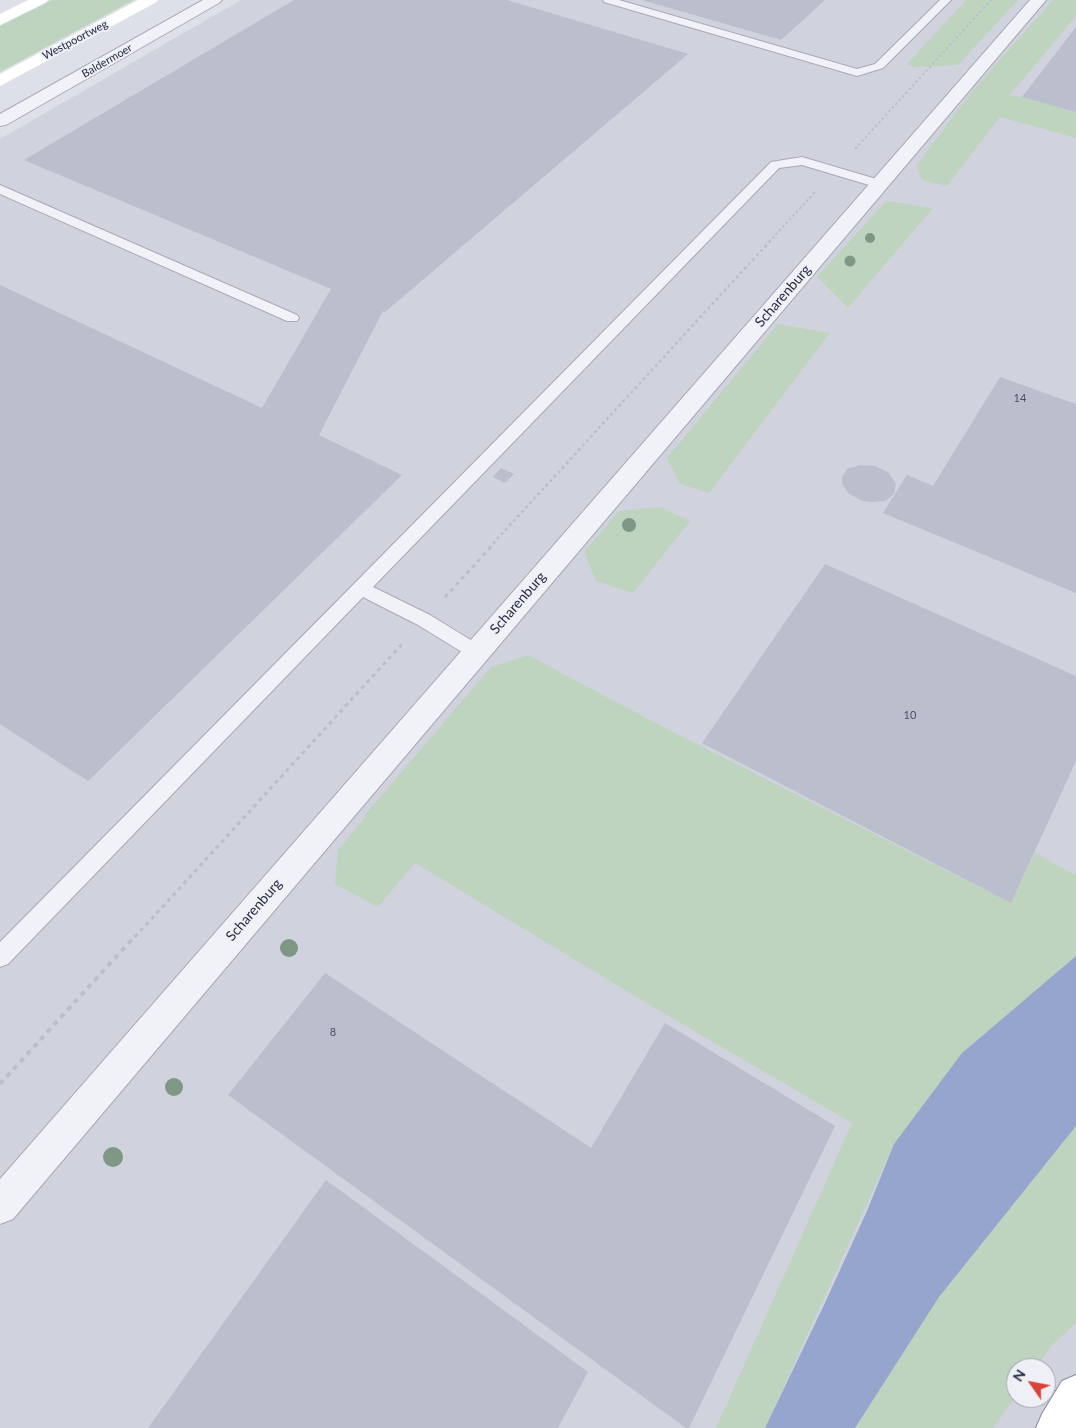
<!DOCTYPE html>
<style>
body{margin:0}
#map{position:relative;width:1076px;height:1428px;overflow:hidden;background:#dee0e9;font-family:Lato,sans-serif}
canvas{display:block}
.north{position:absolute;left:1006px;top:1358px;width:50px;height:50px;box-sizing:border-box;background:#eef0f6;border:1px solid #9ea1ae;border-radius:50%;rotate:303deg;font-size:14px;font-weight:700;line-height:20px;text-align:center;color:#262a41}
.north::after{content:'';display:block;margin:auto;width:18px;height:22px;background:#da4137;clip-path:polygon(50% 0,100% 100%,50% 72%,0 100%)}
</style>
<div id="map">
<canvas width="1076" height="1428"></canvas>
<div class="north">N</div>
</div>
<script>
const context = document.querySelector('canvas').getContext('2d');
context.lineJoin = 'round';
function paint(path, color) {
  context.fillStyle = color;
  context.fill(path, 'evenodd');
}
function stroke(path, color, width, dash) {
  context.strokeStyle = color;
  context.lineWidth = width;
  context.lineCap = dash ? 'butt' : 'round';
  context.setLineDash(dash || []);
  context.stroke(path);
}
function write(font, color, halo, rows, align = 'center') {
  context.font = font + ' Lato,sans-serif';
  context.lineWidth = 4;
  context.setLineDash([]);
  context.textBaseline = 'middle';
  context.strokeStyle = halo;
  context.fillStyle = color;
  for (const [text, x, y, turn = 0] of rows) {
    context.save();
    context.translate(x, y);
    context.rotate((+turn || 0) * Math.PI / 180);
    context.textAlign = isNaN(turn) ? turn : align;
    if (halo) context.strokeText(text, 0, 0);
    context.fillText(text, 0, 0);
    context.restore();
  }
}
paint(new Path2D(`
 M241,0H1076V1428H0V139ZM1016,1368H1046V1398H1016Z`), '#d0d2de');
paint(new Path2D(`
 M52,0H134L0,72V26Z
 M966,0H1018L958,65L916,67L907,64Z
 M1053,0H1076V16L1009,96L1022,97L1076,112V138L1000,117L947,186L922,180L916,166L969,95Z
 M886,201L933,208L848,308L817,277Z
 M778,324L830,333L709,493L680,484L667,458Z
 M661,507L690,521L633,593L596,581L584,552L619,511Z
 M528,655L663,727L1011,903L1035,853L1076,875V956L962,1053L894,1144L765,1428H716L852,1123L653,1007L415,863L378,907L335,884L338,850L366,816H364L491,667Z
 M1076,1126V1323L1052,1345L1036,1368H1016V1396L993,1428H855L939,1297Z`), '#bfd4be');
paint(new Path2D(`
 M1076,956V1126L939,1297L855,1428H765L824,1305L867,1211L894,1144L962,1053Z`), '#96a5cd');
paint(new Path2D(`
 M294,0H507L688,54L385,312L383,311L319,435L402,475L88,781L0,724V285L262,408L331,289L24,160Z
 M642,0H825L781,40Z
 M1076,27V112L1022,97Z
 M1000,377L1076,404V593L883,513L907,475L933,486Z
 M860,465L875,466L888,472L896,484L894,494L885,501L873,502L863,501L849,494L842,484V477L847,469Z
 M501,468L514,474L505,483L493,477Z
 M825,564L1076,676V761L1011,903L702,743Z
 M325,973L591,1148L665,1023L835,1126L689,1428H686L228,1095Z
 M326,1180L588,1372L558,1428H148Z`), '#bbbecc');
const service = new Path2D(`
 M603,0H619L857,69L875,64L940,0H951L883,68L857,76L604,2Z
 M802,157L883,181L885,184L879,188L802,165L779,168L373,587L430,615L482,647L485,652L482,657L476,659L470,657L418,625L363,597L8,964L0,967V942L771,162Z
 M0,185L297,315L299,318L297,321H287L0,194Z`);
const minor = new Path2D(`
 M203,0H222L219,3L6,125L0,126V114Z
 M1030,0H1046L13,1219L0,1224V1179Z`);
const motorway = new Path2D(`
 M1076,1375V1428H1036L1042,1414L1062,1381Z`);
stroke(service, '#a7a9b7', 2);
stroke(minor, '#a7a9b7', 2);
stroke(motorway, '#848aa1', 2);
stroke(new Path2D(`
 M855,149L991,0
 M769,242L815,192`), '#bcbec8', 2, [2.5, 2.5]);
stroke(new Path2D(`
 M489,548L770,241`), '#bcbec8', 2.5, [3, 3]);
stroke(new Path2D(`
 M445,597L491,547
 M135,937L404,642`), '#bcbec8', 3, [4, 4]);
stroke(new Path2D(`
 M0,1084L136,935`), '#bcbec8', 4, [5, 5]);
paint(service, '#f1f2f7');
paint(minor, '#f1f2f7');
paint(new Path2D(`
 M28,0H48L45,3L0,25V14Z
 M138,0H158L155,3L0,86V74Z`), '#fff');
paint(motorway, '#fff');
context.fillStyle = '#7f9885';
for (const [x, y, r] of [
 [870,238,5],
 [850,261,5.5],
 [629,525,7],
 [289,948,9],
 [174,1087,9],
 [113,1157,10]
]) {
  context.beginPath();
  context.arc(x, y, r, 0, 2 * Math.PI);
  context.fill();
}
write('11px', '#262a41', '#eef0f6', [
 ["Westpoortweg",75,40,-28],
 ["Baldermoer",107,61,-30]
]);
write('11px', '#4b4f64', null, [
 ["14",1020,398],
 ["10",910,715],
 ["8",333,1032]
]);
write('14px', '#262a41', '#eef0f6', [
 ["Scharenburg",783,296,-49],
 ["Scharenburg",518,603,-49],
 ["Scharenburg",254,910,-49]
]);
</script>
